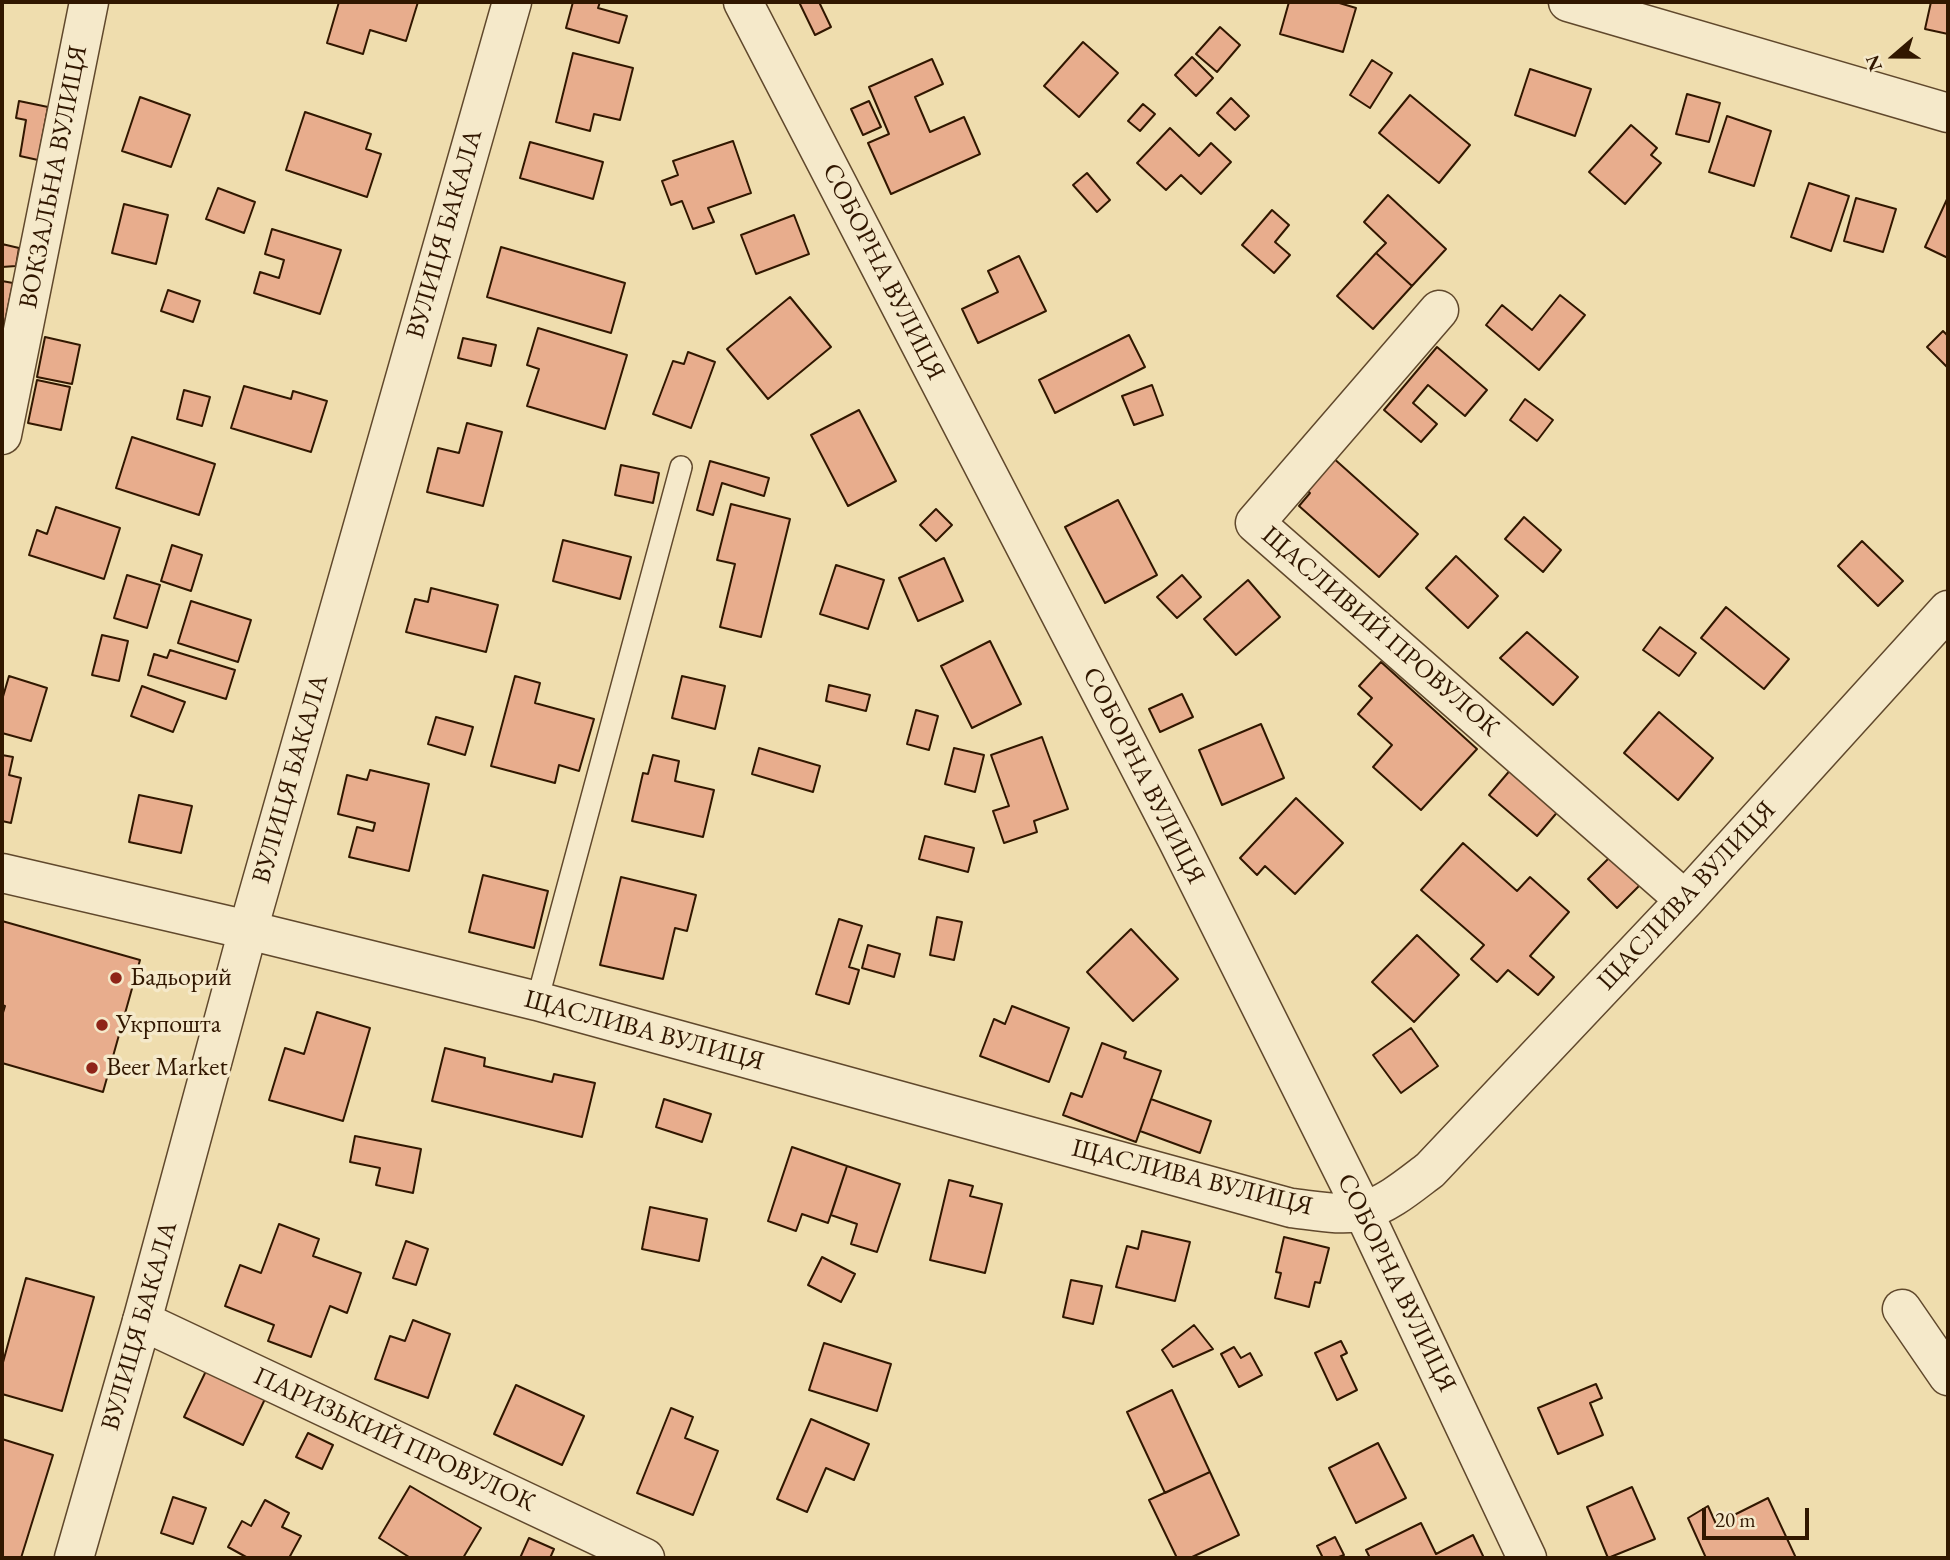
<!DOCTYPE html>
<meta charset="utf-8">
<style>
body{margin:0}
#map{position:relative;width:1950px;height:1560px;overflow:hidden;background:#efddae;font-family:"EB Garamond",serif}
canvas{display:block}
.frame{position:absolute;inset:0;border:4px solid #311700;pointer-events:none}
.north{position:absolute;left:1859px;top:21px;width:70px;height:70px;-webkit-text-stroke:5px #f5e9ca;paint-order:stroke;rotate:250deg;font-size:19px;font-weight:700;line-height:28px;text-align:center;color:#311700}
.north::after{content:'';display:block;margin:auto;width:24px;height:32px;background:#311700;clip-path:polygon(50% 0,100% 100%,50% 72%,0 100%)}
.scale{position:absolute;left:1702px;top:1508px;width:107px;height:32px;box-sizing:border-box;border:4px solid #311700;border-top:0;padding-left:9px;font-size:21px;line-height:24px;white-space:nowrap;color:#311700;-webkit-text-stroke:5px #f5e9ca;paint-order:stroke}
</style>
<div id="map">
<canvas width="1950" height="1560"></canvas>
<div class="frame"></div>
<div class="north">N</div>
<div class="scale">20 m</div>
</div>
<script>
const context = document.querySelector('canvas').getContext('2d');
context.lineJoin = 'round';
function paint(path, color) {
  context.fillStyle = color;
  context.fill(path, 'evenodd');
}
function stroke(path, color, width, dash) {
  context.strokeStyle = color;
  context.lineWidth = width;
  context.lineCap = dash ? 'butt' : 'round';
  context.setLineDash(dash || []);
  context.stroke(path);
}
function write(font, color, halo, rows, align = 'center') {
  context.font = font + ' "EB Garamond",serif';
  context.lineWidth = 7;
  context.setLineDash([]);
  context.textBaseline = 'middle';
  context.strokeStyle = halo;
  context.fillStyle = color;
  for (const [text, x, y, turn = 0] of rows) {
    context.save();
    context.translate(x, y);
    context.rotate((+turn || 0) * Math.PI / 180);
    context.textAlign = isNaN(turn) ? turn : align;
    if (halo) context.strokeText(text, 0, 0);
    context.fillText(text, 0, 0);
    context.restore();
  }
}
const building = new Path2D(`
 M339,2H418L406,41L370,30L363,54L327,43Z
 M573,2H600L598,8L627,16L619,43L566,28Z
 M799,2H819L831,27L815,35Z
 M1289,2H1336L1356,8L1343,52L1280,34Z
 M1931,2H1948V34L1925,29Z
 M1220,27L1240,45L1217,72L1196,54Z
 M1083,42L1118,73L1079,117L1044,86Z
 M573,53L633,68L620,120L594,114L590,131L556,122Z
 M1192,57L1213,78L1196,96L1175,75Z
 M932,59L943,84L915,97L930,132L964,117L980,154L891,194L868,143L889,134L869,87Z
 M1372,60L1392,73L1370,108L1350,95Z
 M1530,69L1591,89L1575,136L1515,115Z
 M1687,94L1720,103L1709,142L1676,134Z
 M1410,95L1470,145L1439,183L1379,133Z
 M140,97L190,115L171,167L122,151Z
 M1231,98L1249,116L1235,130L1217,113Z
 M19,101L48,107L38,160L20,156L26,120L16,118Z
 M869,101L881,127L863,135L851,109Z
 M1143,104L1155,114L1140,131L1128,121Z
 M305,112L371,134L366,149L381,154L367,197L286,170Z
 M1727,116L1771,131L1754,186L1709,172Z
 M1631,125L1657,148L1651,155L1661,163L1625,204L1589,172Z
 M1170,128L1199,156L1211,143L1231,162L1201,194L1181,175L1166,190L1137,163Z
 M733,141L751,193L708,208L714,222L693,229L682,201L671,205L662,181L678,175L673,161Z
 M530,142L603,162L593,199L520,178Z
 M1087,173L1110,200L1097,212L1073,185Z
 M1809,183L1849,196L1831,251L1791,237Z
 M218,188L255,202L244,233L206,219Z
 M1388,195L1446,249L1412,286L1376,253L1386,243L1364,222Z
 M1948,197V258L1925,247Z
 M1856,198L1896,209L1883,252L1844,241Z
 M124,204L168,215L156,264L112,253Z
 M1272,210L1289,225L1275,242L1290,255L1274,273L1242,245Z
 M794,215L809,254L756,274L741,235Z
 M272,229L341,250L320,314L254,293L260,272L279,278L284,260L265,254Z
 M2,244L19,248L16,266L2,267Z
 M501,247L625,283L611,333L487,297Z
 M1376,253L1412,286L1373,329L1337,296Z
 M1019,256L1046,311L978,343L962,309L998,292L988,271Z
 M2,281L13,283L3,332H2Z
 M168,290L200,301L193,322L161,311Z
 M1560,295L1585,315L1539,370L1486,325L1502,305L1532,330Z
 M790,297L831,347L768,399L727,349Z
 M538,328L627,355L605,429L527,406L539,369L527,365Z
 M1943,331L1948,336V368L1927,347Z
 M1129,335L1145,367L1055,413L1039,380Z
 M45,337L80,345L72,384L37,377Z
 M463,338L496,345L491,366L458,358Z
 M1437,347L1487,390L1465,416L1428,385L1413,403L1437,424L1421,442L1384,410Z
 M688,352L715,362L691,428L653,414L673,361L684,364Z
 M37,380L70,387L61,430L28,423Z
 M1152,385L1163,415L1134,425L1122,396Z
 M244,386L291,399L293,391L327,401L311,452L231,428Z
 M184,390L210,397L202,426L177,419Z
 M1525,399L1553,420L1537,441L1510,420Z
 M859,410L896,481L848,506L811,435Z
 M467,423L502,432L483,506L427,492L438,448L459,453Z
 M132,437L215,464L199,515L116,488Z
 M1331,456L1418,534L1379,577L1299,506L1310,493L1303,487Z
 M710,461L769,478L764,496L722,483L713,515L697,510Z
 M621,465L659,473L653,503L615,495Z
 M1118,500L1157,575L1105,603L1065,527Z
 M731,504L790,519L761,637L720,627L735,564L717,560Z
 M56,507L120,528L104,579L29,555L37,530L47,534Z
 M936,509L952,525L936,541L920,525Z
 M1524,517L1561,550L1543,572L1505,539Z
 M563,540L631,557L620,599L553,581Z
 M1862,541L1903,581L1878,606L1838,566Z
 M172,545L202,555L191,591L161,581Z
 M1456,556L1498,596L1468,628L1426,588Z
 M944,558L963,601L918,621L899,578Z
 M836,565L884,580L868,629L820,614Z
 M127,575L160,585L147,628L114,618Z
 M1182,575L1201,597L1177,618L1157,597Z
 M1248,580L1280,617L1236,655L1204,619Z
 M431,588L498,605L486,652L406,632L415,599L428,602Z
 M191,601L251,620L238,662L178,643Z
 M1726,607L1789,659L1764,689L1701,638Z
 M1660,627L1696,653L1679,676L1643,650Z
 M1527,632L1578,677L1553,705L1500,658Z
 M102,635L128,641L119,681L92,675Z
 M990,641L1021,704L972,728L941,666Z
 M170,650L235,670L226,699L148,675L154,654L167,658Z
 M1381,662L1477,749L1421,810L1373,767L1392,745L1358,714L1372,698L1359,686Z
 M9,676L47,688L31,741L2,733V700Z
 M515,676L540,683L535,703L594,719L579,771L559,765L555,783L491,766Z
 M682,676L725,686L715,729L672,718Z
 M829,685L870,695L866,711L826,701Z
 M142,686L185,702L173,732L131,716Z
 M1182,694L1193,717L1160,732L1149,709Z
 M916,710L938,716L929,750L907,744Z
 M1659,712L1713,758L1678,800L1624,753Z
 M436,717L473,727L465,755L428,744Z
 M1261,724L1284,778L1222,805L1199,750Z
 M1042,737L1068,809L1034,821L1037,832L1004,843L993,811L1009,806L991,755Z
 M759,748L820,766L813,792L752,774Z
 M954,748L984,755L975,792L945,784Z
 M2,755L13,757L9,775L21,778L11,823L2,821Z
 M653,755L679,761L675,781L714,790L703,837L632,821L643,773L648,774Z
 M1512,768L1560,809L1537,836L1489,795Z
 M370,770L429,784L409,871L349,857L357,827L373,831L375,823L338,814L347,775L367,780Z
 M139,795L192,806L181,853L129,842Z
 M1296,798L1343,843L1295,894L1265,866L1257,875L1240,858Z
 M925,836L974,848L968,872L919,859Z
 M1463,843L1517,891L1530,877L1569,912L1530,956L1554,977L1538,995L1508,970L1497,982L1471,959L1484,945L1421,890Z
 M1613,854L1642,883L1617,908L1588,879Z
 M483,875L548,891L534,948L469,932Z
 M621,877L696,895L687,931L675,928L663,979L600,965Z
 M937,917L962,922L954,960L930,955Z
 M839,919L862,926L849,967L859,970L849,1004L816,994Z
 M2,921L140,960L103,1092L2,1063V1016L5,1006L2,1005Z
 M1131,929L1178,979L1133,1021L1087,972Z
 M1417,935L1459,975L1414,1022L1372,982Z
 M868,945L900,954L894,977L862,968Z
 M1012,1006L1069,1028L1049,1082L980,1056L994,1019L1005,1024Z
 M317,1012L370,1028L343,1121L269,1100L285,1048L304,1054Z
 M1411,1028L1438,1066L1401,1093L1373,1055Z
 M1102,1043L1126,1052L1124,1058L1161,1071L1136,1142L1063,1115L1071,1093L1082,1097Z
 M445,1048L485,1058L484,1066L552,1082L554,1074L595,1083L582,1137L432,1101Z
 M664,1099L711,1114L702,1142L656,1127Z
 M1151,1099L1211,1121L1200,1153L1140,1131Z
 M355,1136L421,1149L413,1193L376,1185L380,1168L350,1162Z
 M792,1147L847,1166L828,1223L802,1214L796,1231L768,1221Z
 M847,1166L900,1184L877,1252L851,1244L857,1224L831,1215Z
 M949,1180L973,1186L970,1196L1002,1204L985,1273L930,1260Z
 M650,1207L707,1219L699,1261L642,1249Z
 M279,1224L319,1239L313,1256L361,1273L347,1313L330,1306L311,1357L268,1341L274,1325L225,1306L240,1265L261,1273Z
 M1142,1231L1190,1242L1175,1301L1116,1287L1127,1246L1138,1249Z
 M1284,1237L1329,1248L1320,1283L1315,1282L1309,1307L1275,1298L1281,1273L1276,1272Z
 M406,1241L428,1249L416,1285L393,1278Z
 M822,1257L855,1274L841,1302L808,1285Z
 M26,1278L94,1297L62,1411L2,1394V1366Z
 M1071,1280L1102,1286L1093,1324L1063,1317Z
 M413,1320L450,1334L428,1398L375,1379L390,1336L405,1341Z
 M1194,1325L1213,1349L1173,1367L1162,1350Z
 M1341,1341L1347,1353L1341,1356L1357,1390L1337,1400L1315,1353Z
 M824,1343L891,1364L877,1411L809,1390Z
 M1234,1347L1241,1358L1250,1353L1262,1375L1239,1387L1221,1354Z
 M206,1371L265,1399L243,1445L184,1417Z
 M1596,1384L1602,1398L1590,1403L1603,1435L1558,1454L1538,1408Z
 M516,1385L584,1416L562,1465L494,1434Z
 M1172,1390L1210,1472L1165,1493L1127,1412Z
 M671,1408L693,1417L685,1438L718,1451L693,1515L637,1493Z
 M811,1419L869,1444L854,1480L826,1468L807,1512L777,1499Z
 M308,1433L333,1445L322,1469L296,1457Z
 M2,1439L53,1455L21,1558H2Z
 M1378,1443L1406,1498L1356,1523L1329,1468Z
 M1210,1472L1239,1535L1190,1558H1177L1149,1500Z
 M410,1486L481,1528L463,1558H408L409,1557L379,1538Z
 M1632,1487L1655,1539L1608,1558L1587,1507Z
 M173,1497L206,1508L193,1544L161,1533Z
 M1768,1498L1796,1558H1706L1688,1518L1708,1506L1716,1524Z
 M265,1500L289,1513L282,1527L301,1536L289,1558H248L228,1547L242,1521L251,1526Z
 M1421,1523L1436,1554L1473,1535L1484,1558H1370L1366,1550Z
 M1335,1537L1344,1555L1336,1558H1323L1317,1546Z
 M529,1538L554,1549L550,1558H520Z`);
paint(building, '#e8ad8d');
stroke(building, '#311700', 2);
const service = new Path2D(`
 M537,1001L681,467`);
const minor = new Path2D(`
 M743,2L1177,839L1363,1211L1527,1558
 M1568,2L1948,113
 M1439,310L1255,523L1685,900
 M2,435L89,2
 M2,873L248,930L537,1001L1291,1208C1311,1210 1344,1217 1363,1211C1388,1204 1410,1185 1430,1170L1685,900L1948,610
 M1902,1309L1948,1376
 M142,1321L645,1558`);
const tertiary = new Path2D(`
 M74,1558L142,1321L248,930L512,2`);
stroke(service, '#60482c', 24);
stroke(minor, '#60482c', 41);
stroke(tertiary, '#60482c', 41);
stroke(service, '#f5e9ca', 21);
stroke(minor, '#f5e9ca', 38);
stroke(tertiary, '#f5e9ca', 38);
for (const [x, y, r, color] of [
 [116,978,7,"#8f2418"],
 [102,1025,7,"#8f2418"],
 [92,1068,7,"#8f2418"]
]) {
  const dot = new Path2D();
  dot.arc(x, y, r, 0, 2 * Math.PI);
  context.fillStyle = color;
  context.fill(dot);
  stroke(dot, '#f5e9ca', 2.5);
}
write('26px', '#311700', '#f5e9ca', [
 ["ВОКЗАЛЬНА ВУЛИЦЯ",54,177,-79],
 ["ВУЛИЦЯ БАКАЛА",445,234,-74],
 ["СОБОРНА ВУЛИЦЯ",883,272,63],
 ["ЩАСЛИВИЙ ПРОВУЛОК",1380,632,41],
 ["СОБОРНА ВУЛИЦЯ",1143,776,63],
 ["ВУЛИЦЯ БАКАЛА",291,779,-74],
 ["ЩАСЛИВА ВУЛИЦЯ",1687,896,-47],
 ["ЩАСЛИВА ВУЛИЦЯ",644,1031,15],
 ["ЩАСЛИВА ВУЛИЦЯ",1192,1178,14],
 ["СОБОРНА ВУЛИЦЯ",1396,1283,64],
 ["ВУЛИЦЯ БАКАЛА",140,1326,-74],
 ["ПАРИЗЬКИЙ ПРОВУЛОК",394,1440,25]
]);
write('26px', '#311700', '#f5e9ca', [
 ["Бадьорий",130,978],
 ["Укрпошта",116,1025],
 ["Beer Market",106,1068]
], 'left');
</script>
